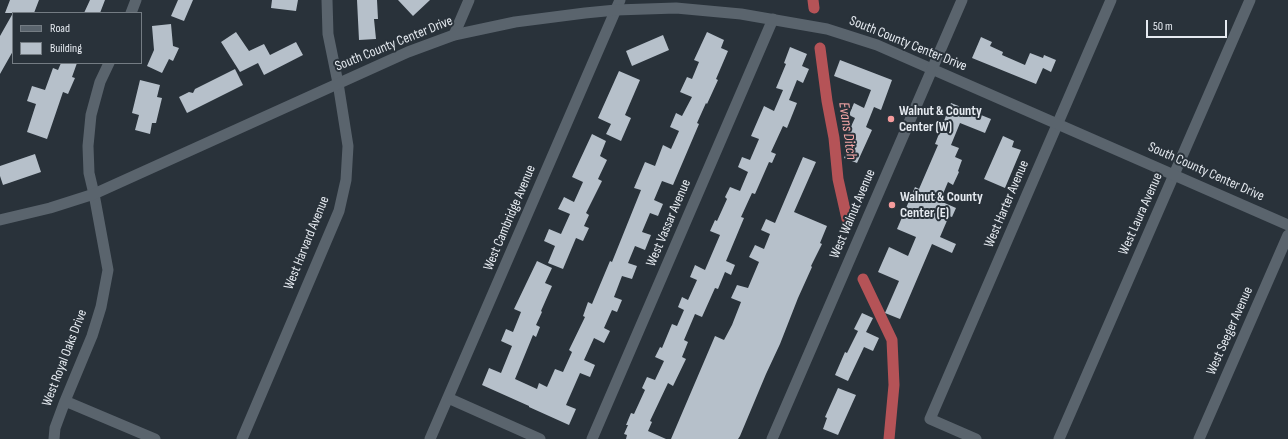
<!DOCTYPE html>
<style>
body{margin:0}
#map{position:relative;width:1288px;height:439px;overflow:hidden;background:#29323a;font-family:"Sofia Sans Condensed",sans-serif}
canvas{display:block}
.legend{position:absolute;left:12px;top:12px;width:130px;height:52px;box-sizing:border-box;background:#29323a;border:1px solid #747c83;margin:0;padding:5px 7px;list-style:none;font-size:12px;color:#e5eaf0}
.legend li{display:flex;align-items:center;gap:8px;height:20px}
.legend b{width:20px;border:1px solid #747c83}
.scale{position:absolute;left:1146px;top:20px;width:81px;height:18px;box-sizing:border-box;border:2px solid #e5eaf0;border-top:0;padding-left:5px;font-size:12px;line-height:14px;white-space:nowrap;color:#e5eaf0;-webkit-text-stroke:3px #29323a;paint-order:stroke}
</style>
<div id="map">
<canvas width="1288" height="439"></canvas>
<ul class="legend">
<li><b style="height:5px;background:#5a646d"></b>Road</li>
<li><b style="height:11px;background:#b6c0ca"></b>Building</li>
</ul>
<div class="scale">50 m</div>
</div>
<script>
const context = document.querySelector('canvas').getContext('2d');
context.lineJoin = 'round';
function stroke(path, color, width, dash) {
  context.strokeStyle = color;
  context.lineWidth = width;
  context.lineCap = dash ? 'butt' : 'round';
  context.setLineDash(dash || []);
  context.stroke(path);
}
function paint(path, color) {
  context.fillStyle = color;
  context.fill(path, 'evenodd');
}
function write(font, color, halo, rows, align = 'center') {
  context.font = font + ' "Sofia Sans Condensed",sans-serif';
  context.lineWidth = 4;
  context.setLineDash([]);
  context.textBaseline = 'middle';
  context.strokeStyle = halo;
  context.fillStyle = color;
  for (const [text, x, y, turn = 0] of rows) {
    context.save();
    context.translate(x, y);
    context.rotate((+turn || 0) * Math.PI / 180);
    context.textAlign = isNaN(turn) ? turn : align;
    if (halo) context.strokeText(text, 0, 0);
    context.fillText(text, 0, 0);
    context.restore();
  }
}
stroke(new Path2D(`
 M813,0L814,8
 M820,48L827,101L834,138L838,179L847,219
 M863,279L892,340L894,385L889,439`), '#b55357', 11);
paint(new Path2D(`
 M10,0H39L34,13H5Z
 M90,0H105L100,13H84Z
 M178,0H193L184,21L171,16Z
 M272,0H298L296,11L271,8Z
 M357,0H377L378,19H374L376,39L359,40Z
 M398,0H430L413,16Z
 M13,13V51L0,74V36Z
 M171,24L173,46L179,48L173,61L169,59L162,73L147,66L154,50L152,26Z
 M236,32L249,51L264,44L270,55L296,42L303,55L264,75L258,63L240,72L221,42Z
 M707,32L724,40L721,48L728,51L716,79L718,80L707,104L706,103L697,123L699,124L673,185L662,181L654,200L663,204L658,216L650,213L642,232L651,235L645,250L635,246L628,263L637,266L632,279L622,276L614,297L622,300L617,312L612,310L604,328L610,331L604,343L594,338L584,360L595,365L590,377L580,373L566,405L576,409L569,425L529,407V406L482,385L489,368L501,373L512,346L501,341L506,329L513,332L521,312L514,309L537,261L552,268L545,283L552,286L541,311L542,312L536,325L540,327L536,337L533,335L515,379L537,389L539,383L547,387L555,369L563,372L572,352L569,350L585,317L583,316L588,302L592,304L610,261L612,262L641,190L634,188L645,162L655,166L663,145L671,149L679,131L670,127L676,113L682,116L692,97L680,92L687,77L692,79L699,62L694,60Z
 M663,35L669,50L632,66L626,51Z
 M981,37L992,42L990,46L1003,52L1002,55L1025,65L1030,53L1043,58L1044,55L1056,60L1051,72L1043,68L1036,84L972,58Z
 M790,47L807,54L802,66L809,69L803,83L797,80L789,100L797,103L787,128L783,126L771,152L776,154L772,163L769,162L755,194L752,193L741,217L744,218L726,261L735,265L731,275L725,272L718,289L715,288L702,317L695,314L684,340L688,342L682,357L686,359L673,386L668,383L650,421L652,422L648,431L666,439H626L627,435L624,434L628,425H626L631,413L634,414L645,390L642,388L647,377L655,380L664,361L655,357L660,347L662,348L672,324L677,326L684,310L678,307L682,297L688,300L697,280L690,277L695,265L705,270L720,235L710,231L715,220L717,221L727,199L725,197L730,187L740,191L748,172L738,167L742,157L750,160L759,139L751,136L764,106L774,111L783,90L776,88L786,64L784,63Z
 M840,60L892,80L881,110L874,107L866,127L872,130L857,163L844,158L853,137L847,135L855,118L849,115L854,103L864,108L871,90L834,76Z
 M61,63H77L72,77L75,78L68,94L63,92L47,139L27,132L36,104L27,101L32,86L45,90L53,68L58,70Z
 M235,69L243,85L187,113L179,97L189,92L193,93L195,89Z
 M619,71L640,80L625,115L631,118L621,141L606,134L611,124L598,118Z
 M140,80L160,85L157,97L162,98L156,123H152L150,134L135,130L139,115L132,113Z
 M951,103L991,119L985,133L960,123L951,145L959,148L955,157L962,160L958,171L959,172L953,185L948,182L940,201L956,208L952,217L949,216L940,237L956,244L952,253L932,244L900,319L885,313L899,281L878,272L889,247L908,256L916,237L897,229L915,187L919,189L938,145L935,144Z
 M592,134L606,141L600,156L607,160L598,179L602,181L586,213L589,215L584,226L589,228L583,241L576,238L563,269L548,263L555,246L544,241L549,229L561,234L570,214L558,209L564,197L574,202L583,182L572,177Z
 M1003,136L1014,141L1012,147L1021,150L1005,188L984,179Z
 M35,154L41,172L3,185L0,176V166Z
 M803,157L816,162L794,212L827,226L820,243L822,244L811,266L812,267L798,298L780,344L766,374L740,436L738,439H671L715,336L724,340L732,325L741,302L731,298L737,285L748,288L759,262L749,257L755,245L764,249L770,234L761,230L766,219L775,223Z
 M862,313L873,318L866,332L879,338L873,351L864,347L848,381L835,375L845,352L847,353L858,331L854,329Z
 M838,388L856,395L838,435L823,429L827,418L825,417Z`), '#b6c0ca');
stroke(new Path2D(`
 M131,13L136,0
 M454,35L469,0
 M448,398L540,439
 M65,401L155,439
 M54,439L55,428L65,401L92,336L101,307L108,270L94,194L89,173L88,146L91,115L100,82L109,63
 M242,439L339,211L346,180L348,146L338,83L328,34L327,0
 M430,439L620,0
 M592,439L773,19
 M976,439L930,419L1111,0
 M1059,439L1250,0
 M1199,439L1288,235`), '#5a646d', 11);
stroke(new Path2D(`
 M0,220L50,208L94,194L408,52L454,35L515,22L585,13L616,10L676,8L741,14L827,29L877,45L1288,225`), '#5a646d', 11);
stroke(new Path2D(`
 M772,439L962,0`), '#5a646d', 11);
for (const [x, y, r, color] of [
 [891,119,4,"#f59b9c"],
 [892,205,4,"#f59b9c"]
]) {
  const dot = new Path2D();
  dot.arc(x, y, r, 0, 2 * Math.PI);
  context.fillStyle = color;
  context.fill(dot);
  stroke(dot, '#29323a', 1.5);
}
write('14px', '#e5eaf0', '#29323a', [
 ["South County Center Drive",394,44,-22],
 ["South County Center Drive",908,44,22],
 ["South County Center Drive",1206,172,24],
 ["West Harter Avenue",1007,204,-67],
 ["West Walnut Avenue",853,214,-67],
 ["West Laura Avenue",1141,214,-66],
 ["West Cambridge Avenue",510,218,-67],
 ["West Vassar Avenue",669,223,-67],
 ["West Harvard Avenue",307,243,-68],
 ["West Seeger Avenue",1230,331,-66],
 ["West Royal Oaks Drive",65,358,-69]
]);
write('bold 14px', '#e5eaf0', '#29323a', [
 ["Walnut & County",899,111],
 ["Center (W)",899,127],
 ["Walnut & County",900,197],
 ["Center (E)",900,213]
], 'left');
write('italic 15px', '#f8a8a8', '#29323a', [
 ["Evans Ditch",847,131,82]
]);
</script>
